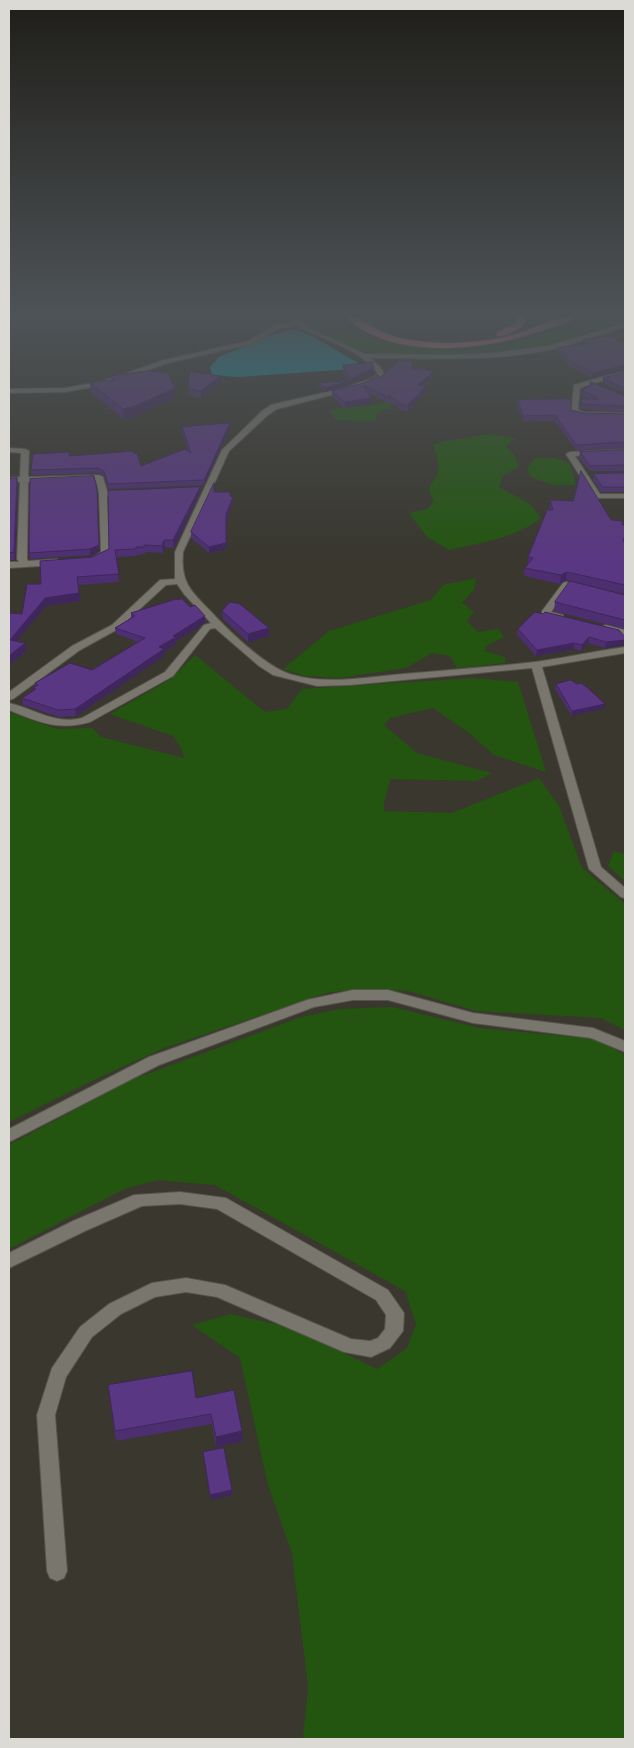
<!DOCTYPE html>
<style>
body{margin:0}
#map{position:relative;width:634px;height:1748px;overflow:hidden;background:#39372e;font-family:"Nunito Sans",sans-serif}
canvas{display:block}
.frame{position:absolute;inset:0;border:10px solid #dcdad5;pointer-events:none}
</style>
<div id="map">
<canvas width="634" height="1748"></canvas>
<div class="frame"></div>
</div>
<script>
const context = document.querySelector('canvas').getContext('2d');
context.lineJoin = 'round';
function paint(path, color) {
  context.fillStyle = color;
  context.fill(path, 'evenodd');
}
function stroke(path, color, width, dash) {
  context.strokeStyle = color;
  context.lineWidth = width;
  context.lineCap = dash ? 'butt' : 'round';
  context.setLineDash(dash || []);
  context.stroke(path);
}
paint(new Path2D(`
 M306,316H333L363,337L381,342L436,349L461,350L516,342L603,316H625V322C597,325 572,339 545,346C499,358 405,360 359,350C349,347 340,343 331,337C323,332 308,327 306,316Z
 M388,401L395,404L377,414L375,421L361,422L335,419L329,410C349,406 369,407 388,401Z
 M491,434L516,439L506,446L514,455L519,467L503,475L499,487L530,504L541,518C517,538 479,543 449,550L427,537L409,513L427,509L434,501C424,483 433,486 438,473C440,464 436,453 433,445L445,441Z
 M535,458H554L569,463L576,485H553L531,477L527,468Z
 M476,578L474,589L462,603L474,612L467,621L478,632L498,629L504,637L486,646L485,651L505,657V663L457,668L450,656L432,653L406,668L339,678L305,676L283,669L329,631L431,600L443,585Z
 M195,655L265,712L287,709L302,689L474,678L518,682L546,772L494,755L469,733L433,708L390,718L384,725L417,753L492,773L476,781L390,779L384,804V811L452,813L539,778L559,806L582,868L625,904V1030L601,1018L476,1011L408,991L368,989L330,992L164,1048L98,1078L9,1122V712L57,729L92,728L101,737L184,758L181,748L173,736L110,714L171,679Z
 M614,851L625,854V881L608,866Z
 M392,1007L480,1028L596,1039L625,1055V1739H303L308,1687L292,1553L268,1485L240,1358L192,1325L230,1314L289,1327L377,1369L407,1348L416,1324L405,1291L215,1185L157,1180L124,1189L9,1249V1145L131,1080L301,1017L340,1009Z`), '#235510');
paint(new Path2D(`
 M294,329L314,337L367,368L238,377L212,375L210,367L219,357L266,337Z`), '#1591a1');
const minor = new Path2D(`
 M296,316H302L303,322L307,327L364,354L450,355L493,353L548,346L625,323V327C599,334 575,345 549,350C490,362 429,358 370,358L380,367L385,375L384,376L363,387L277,409L268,415L229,451L183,552C180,586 194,593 215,616C233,635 269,669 293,675C328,685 367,677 403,674C447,670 491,667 535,662C565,658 595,651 625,647V653L542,667L601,867L625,888V898L621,897L589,869L532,668L350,685L317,686L273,675L259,666L215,628L210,629L173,676L90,722C58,731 38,722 9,710V703C35,709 55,725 82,718L165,672L204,625L211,623L184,594L177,584L166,585L118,629L80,650L13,699L9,700V692L72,646L112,625L160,580L175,579V552L222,450L262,411L271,405L283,402L344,388L370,379L378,374C363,351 327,340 303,329L298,325L280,328L252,344L168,363L105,385L65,392L9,393V389L65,388L104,381L164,360L248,341L276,325L297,322Z
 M625,372V376L608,379L580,388L578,410L584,412L625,413V417L583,416L571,413L574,385L605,376Z
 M9,448L25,449L29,451L28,477L99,475L103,477L107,491H128L129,493L125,495L107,496L109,555L95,562L90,559L101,552L99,494L96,480L28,482L27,559L28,561L57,559L62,562L57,565L9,568V562H19L17,559L20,482H9V478L20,477L21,453L9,452Z
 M625,449V453L575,456L600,494H625V498H594L566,454L570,452Z
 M566,582L587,587L589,589L584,592L568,588L551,612L563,615V619L542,615V611L563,583Z
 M606,625L625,630V636L603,630V626Z
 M353,990H388L473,1013L593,1028L625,1041V1052L591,1038L473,1023L388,1000H353L314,1007L159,1065L9,1142V1129L149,1057L307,1000Z
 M180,1192L226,1198L388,1290L404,1313L403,1331L390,1348L371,1357L344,1352L217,1297L186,1292L155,1297L121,1314L92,1337L66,1377L55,1415L67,1571L64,1578L57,1581L50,1578L47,1571L37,1415L52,1368L80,1327L109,1304L152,1283L186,1278L225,1285L351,1339L370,1341L378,1338L385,1329L386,1315L376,1300L217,1209L180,1204L142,1206L85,1231L9,1268V1253L73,1221L134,1195Z`);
const highway = new Path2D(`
 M345,316C360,316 372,329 387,334C408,342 432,343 455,343C476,342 499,340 519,333C538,327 557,316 578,316C569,322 556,326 546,329C489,350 393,363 345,316Z
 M516,316H524L525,321C520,330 507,336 497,336V332L515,324L517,321Z`);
stroke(minor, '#55534b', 2);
stroke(highway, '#55534b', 2);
paint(minor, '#79766d');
paint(highway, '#ec7b91');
paint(new Path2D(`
 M583,340L625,344V371L592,378L571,367L557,353V348L582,344Z
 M343,366L374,367V374L351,384L325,392L319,387V383L349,381L343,372Z
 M412,368L433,377L423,386L426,392L408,411H403L390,402V404L368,393L370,404L345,408L332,397V391L364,383Z
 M625,373V394L603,383V378Z
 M111,376L175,388L176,397L134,417L124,419L91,393L90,383L111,380Z
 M220,376L221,382L201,398L189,395L188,388Z
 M590,383L625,396V412L580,409L581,399H589L581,395L582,390L585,389V387L589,386Z
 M518,400L584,413L625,414V448L576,450L555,421H523L517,405Z
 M182,427L230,428L204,485L108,489L105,476L99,473L32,475L31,470L69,452V456L134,454L141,466L189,452L182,432Z
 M625,450V471H590L579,458L580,452Z
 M625,473V492H601L593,480L594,474Z
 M17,478L18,485L15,560H9V479Z
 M30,479L99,551L90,555L30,559L29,553Z
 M200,487V494L174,548L165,547L163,553L145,552V554L136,555L137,556L116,557L119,582L78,585L80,601L46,606L16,641L25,643L26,651L9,665L22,614L41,584L109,549Z
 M214,492L233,497V502L227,520L226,549L209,553L191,538V532Z
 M550,500L611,520L623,525L625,542V594L566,580L560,584L524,576L525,568L528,565V557L550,510Z
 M625,595V629L554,611L555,602Z
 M190,607L205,616V623L176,641V644L164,652V656L76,716L59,717L23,705L22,698L34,691L33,688L35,686V683L92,670L138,642L116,634L115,628L131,618V613Z
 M222,611L269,636L248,642L223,619Z
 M518,629L625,637L605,648L588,643L581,651L574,649L536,656L517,635Z
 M556,684L605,708L572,716L555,689Z
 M108,1385L196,1398L243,1441L216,1447L212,1424L116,1441Z`), '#4d2f71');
paint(new Path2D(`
 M9,316H32V317L9,320Z
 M625,365V370L592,378L593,373Z
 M374,367V374L351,384L352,378Z
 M434,371L433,377L418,391V385Z
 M220,376L221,382L201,398V391Z
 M351,381V385L325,392V388Z
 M426,386V392L408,411V405Z
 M175,388L176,397L134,417L124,419L123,409Z
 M371,398L370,404L345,408V402Z
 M230,423V428L204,485V480Z
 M17,478L18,485L15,560L14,552Z
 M200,487V494L174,548L173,540Z
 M97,494L99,551L90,555V549Z
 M233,497V502L227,520L226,549L209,553V547L226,514Z
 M164,540L165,547L163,553L162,546Z
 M567,572L566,580L560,584L561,575Z
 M79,593L80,601L46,606L11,648L10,640L45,598Z
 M205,616V623L176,641V644L164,652V656L76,716L75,709L159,647L173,636Z
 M269,628V636L248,642V634Z
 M589,637L588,643L581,651L582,645Z
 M625,640V645L605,648L606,642Z
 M25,643L26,651L9,665V656Z
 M574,643V649L536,656L537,650Z
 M605,704V708L572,716V711Z
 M242,1431L243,1441L216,1447V1437Z
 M232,1490V1495L211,1500L210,1495Z`), '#3f265c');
const building = new Path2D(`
 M611,336L625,344V365L593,373L571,362L557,348L589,343L583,340Z
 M399,361H412V368L434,371L418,385L426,386L408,405H403L389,395L390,398L363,385L371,398L345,402L332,391L364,383L378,375L379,378Z
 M372,362L374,367L352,378L343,366Z
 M146,371L167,372L175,388L133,407L123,409L90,383L114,380L111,376Z
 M190,371L220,376L201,391L188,388Z
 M625,373V389L603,378Z
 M351,381L325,388L319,383Z
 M591,382L625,396V406L581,404V399H599L582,390L587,388L585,387L593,385L590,383Z
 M571,399V410L584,413L625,414V442L576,445L555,415L523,416L518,400Z
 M230,423L204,480L108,484L104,471L98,468L31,470L33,454L69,452V456L134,451V454L137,453L141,466L185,449L191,453L182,427Z
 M625,450V465L590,466L580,452Z
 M581,471L611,520L623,521L622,525H625V535L623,541L625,542V585L567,572L561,575L525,568L533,558L528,557L547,510H553L550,500L573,501Z
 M625,473V487H602L594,474Z
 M94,476L97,489L99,545L90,549L29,553L30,479Z
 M17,478L14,552L9,553V479Z
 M214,483V492H230V496L233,497L226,514V543L209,547L191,532Z
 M200,487L173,540H164L162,546L144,545V547H136V549L115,550L119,574L77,577L79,593L45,598L10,640L25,643L9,656V613L22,614L27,584H41L40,561L92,557L109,549L108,491Z
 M570,581L625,595V620L555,602Z
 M182,599L190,607L195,605L205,616L173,636L176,637L159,647L164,649L75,709L58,710L22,698L36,689L33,688L38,685L35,683L70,663L92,670L145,638L115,628L135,616L131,613L173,600Z
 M230,602L240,604L269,628L248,634L222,611Z
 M535,612L543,614L545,612L619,630L625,637V640L606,642L589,637L582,645L574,643L537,650L518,629Z
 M571,680L577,684L581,683L589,689L605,704L572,711L556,684Z
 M192,1371L196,1398L234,1390L242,1431L216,1437L211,1414L115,1431L108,1385Z
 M224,1448L232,1490L210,1495L203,1452Z`);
paint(building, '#5a3783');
stroke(building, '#3f265c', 1);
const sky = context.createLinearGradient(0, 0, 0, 561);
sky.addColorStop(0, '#1f1e19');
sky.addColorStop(0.56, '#4e5357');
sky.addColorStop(1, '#4e535700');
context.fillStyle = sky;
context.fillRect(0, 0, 634, 561);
</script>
